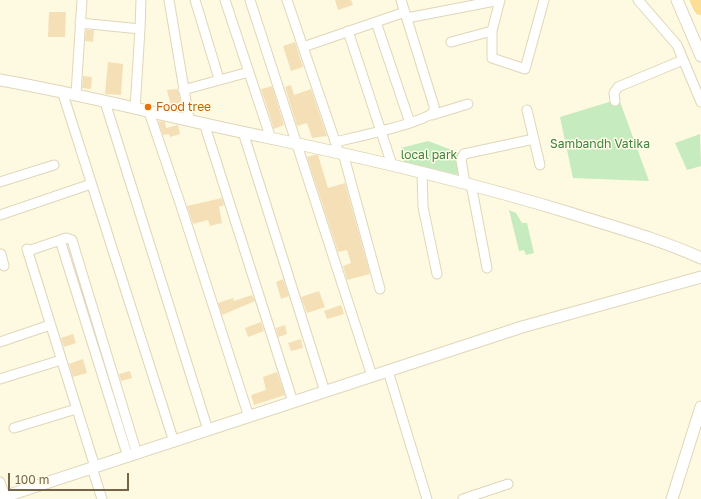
<!DOCTYPE html>
<style>
body{margin:0}
#map{position:relative;width:701px;height:499px;overflow:hidden;background:#fdfae1;font-family:"Golos Text",sans-serif}
canvas{display:block}
.scale{position:absolute;left:8px;top:473px;width:121px;height:18px;box-sizing:border-box;border:2px solid #766446;border-top:0;padding-left:5px;font-size:12px;line-height:14px;white-space:nowrap;color:#766446;-webkit-text-stroke:3px #fffce8;paint-order:stroke}
</style>
<div id="map">
<canvas width="701" height="499"></canvas>
<div class="scale">100 m</div>
</div>
<script>
const context = document.querySelector('canvas').getContext('2d');
context.lineJoin = 'round';
function paint(path, color) {
  context.fillStyle = color;
  context.fill(path, 'evenodd');
}
function stroke(path, color, width, dash) {
  context.strokeStyle = color;
  context.lineWidth = width;
  context.lineCap = dash ? 'butt' : 'round';
  context.setLineDash(dash || []);
  context.stroke(path);
}
function write(font, color, halo, rows, align = 'center') {
  context.font = font + ' "Golos Text",sans-serif';
  context.lineWidth = 3;
  context.setLineDash([]);
  context.textBaseline = 'middle';
  context.strokeStyle = halo;
  context.fillStyle = color;
  for (const [text, x, y, turn = 0] of rows) {
    context.save();
    context.translate(x, y);
    context.rotate((+turn || 0) * Math.PI / 180);
    context.textAlign = isNaN(turn) ? turn : align;
    if (halo) context.strokeText(text, 0, 0);
    context.fillText(text, 0, 0);
    context.restore();
  }
}
paint(new Path2D(`
 M619,99L649,181L573,178L560,117Z
 M700,134L701,166L687,170L675,143Z
 M428,141L460,153L463,176L404,162L401,148Z
 M509,210L516,213L522,223H527L534,253L526,255L524,250L519,251Z`), '#c5ebbf');
paint(new Path2D(`
 M335,0H351L353,5L338,10Z
 M49,12H66L65,37H48Z
 M86,30H94L93,42L85,41Z
 M295,42L303,67L291,71L283,46Z
 M108,62L123,64L121,95L105,94Z
 M83,76L92,77L91,89L82,88Z
 M291,85L294,95L311,89L327,136L312,138L307,123L297,126L285,87Z
 M272,86L284,125L274,129L261,89Z
 M177,89L179,94L181,108L171,106L167,90Z
 M158,121L165,122L166,128L178,125L180,134L170,137L169,134L163,135Z
 M314,155H318L328,188L345,183L370,274L347,280L343,266L351,263L347,250L338,252L307,157Z
 M222,198L224,205L219,207L222,223L210,226L208,220L193,224L187,206Z
 M283,279L289,296L281,299L276,282Z
 M319,291L325,307L307,313L301,297Z
 M252,295L255,301L222,315L218,303L233,298L234,301Z
 M341,305L344,314L327,319L324,311Z
 M261,322L264,331L248,337L245,328Z
 M285,325L287,334L278,337L276,328Z
 M73,334L76,343L64,347L61,338Z
 M301,339L303,348L291,351L288,343Z
 M83,359L87,373L73,377L69,364Z
 M130,371L132,378L121,381L119,374Z
 M277,372L285,395L254,405L251,395L266,390L263,377Z`), '#f4dfb7');
const minor = new Path2D(`
 M169,0L189,119
 M195,0L219,79
 M225,0L271,139
 M250,0L372,376
 M287,0L337,147
 M500,0L492,31V58L525,69L544,0
 M638,0L677,45L701,102
 M407,18L500,0
 M376,22L410,123
 M80,23L140,29L141,0
 M348,31L392,165
 M451,42L492,31
 M303,47L405,12
 M183,90L249,72
 M62,91L174,442
 M76,94L82,0
 M615,101L614,93L618,87L683,60
 M105,102L208,430
 M135,109L140,29
 M527,110L540,165
 M149,112L181,206L249,417
 M432,115L468,104
 M204,123L293,402
 M243,132L325,392
 M335,142C352,138 428,122 434,111V106L401,0
 M343,153L380,289
 M422,173L423,207L437,274
 M0,182L54,165
 M465,183L461,160L464,154L534,139
 M471,184L487,268
 M0,215L91,184
 M60,240L128,457
 M27,249L95,467
 M28,251L66,238L72,240L137,454
 M1,254L4,266
 M0,342L50,325
 M388,371L427,499
 M0,379L61,360
 M14,428L76,409
 M92,468L102,499
 M0,482L5,496
 M463,499L508,484`);
const tertiary = new Path2D(`
 M677,0L701,56
 M0,80C91,96 180,120 270,138C371,159 472,183 570,213C614,227 659,239 701,258
 M0,498L522,327L701,277
 M672,499L701,407`);
const trunk = new Path2D(`
 M697,0L701,8`);
stroke(minor, '#e0d6b9', 11);
stroke(tertiary, '#e0d6b9', 13);
stroke(trunk, '#fff', 17);
stroke(minor, '#fff', 9);
stroke(tertiary, '#fff', 11);
stroke(trunk, '#fdde95', 15);
for (const [x, y, r, color] of [
 [148,107,4,"#e8710a"]
]) {
  const dot = new Path2D();
  dot.arc(x, y, r, 0, 2 * Math.PI);
  context.fillStyle = color;
  context.fill(dot);
  stroke(dot, '#fffce8', 1.5);
}
write('12px', '#c56008', '#fffce8', [
 ["Food tree",156,107]
], 'left');
write('12px', '#428240', '#fffce8', [
 ["Sambandh Vatika",600,144],
 ["local park",429,155]
]);
</script>
